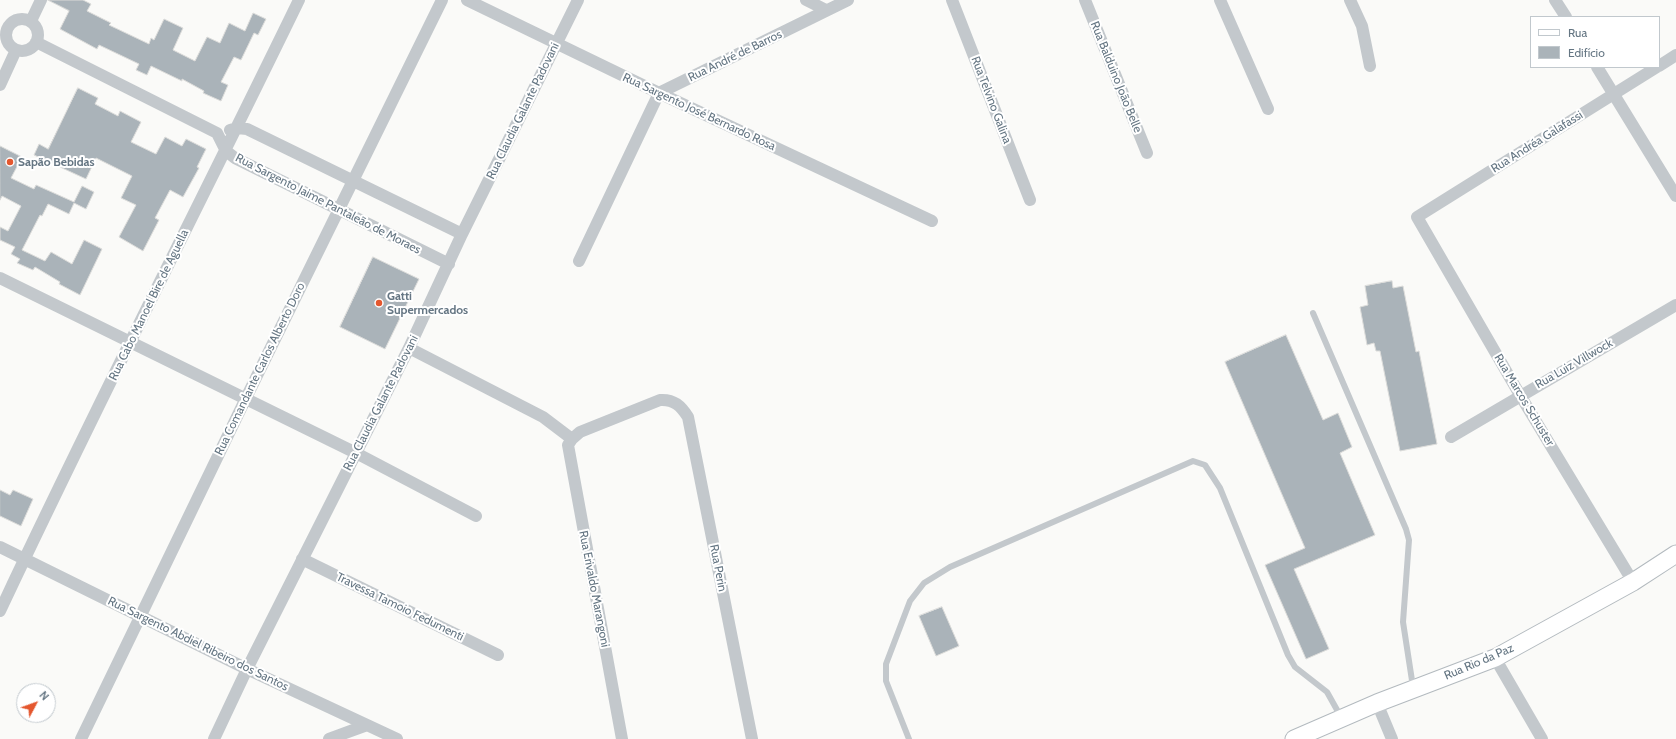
<!DOCTYPE html>
<meta charset="utf-8">
<style>
body{margin:0}
#map{position:relative;width:1676px;height:739px;overflow:hidden;background:#fafaf8;font-family:Cabin,sans-serif}
canvas{display:block}
.legend{position:absolute;left:1530px;top:16px;width:130px;height:52px;box-sizing:border-box;background:#fff;border:1px solid #c1c8cd;margin:0;padding:5px 7px;list-style:none;font-size:12px;color:#657683}
.legend li{display:flex;align-items:center;gap:8px;height:20px}
.legend b{width:20px;border:1px solid #c1c8cd}
.north{position:absolute;left:16px;top:683px;width:40px;height:40px;box-sizing:border-box;background:#fff;border:1px solid #c1c8cd;border-radius:50%;rotate:49deg;font-size:11px;font-weight:700;line-height:16px;text-align:center;color:#657683}
.north::after{content:'';display:block;margin:auto;width:14px;height:18px;background:#e4572e;clip-path:polygon(50% 0,100% 100%,50% 72%,0 100%)}
</style>
<div id="map">
<canvas width="1676" height="739"></canvas>
<ul class="legend">
<li><b style="height:5px;background:#fff"></b>Rua</li>
<li><b style="height:11px;background:#aab3b9"></b>Edifício</li>
</ul>
<div class="north">N</div>
</div>
<script>
const context = document.querySelector('canvas').getContext('2d');
context.lineJoin = 'round';
function paint(path, color) {
  context.fillStyle = color;
  context.fill(path, 'evenodd');
}
function stroke(path, color, width, dash) {
  context.strokeStyle = color;
  context.lineWidth = width;
  context.lineCap = dash ? 'butt' : 'round';
  context.setLineDash(dash || []);
  context.stroke(path);
}
function write(font, color, halo, rows, align = 'center') {
  context.font = font + ' Cabin,sans-serif';
  context.lineWidth = 4;
  context.setLineDash([]);
  context.textBaseline = 'middle';
  context.strokeStyle = halo;
  context.fillStyle = color;
  for (const [text, x, y, turn = 0] of rows) {
    context.save();
    context.translate(x, y);
    context.rotate((+turn || 0) * Math.PI / 180);
    context.textAlign = isNaN(turn) ? turn : align;
    if (halo) context.strokeText(text, 0, 0);
    context.fillText(text, 0, 0);
    context.restore();
  }
}
const building = new Path2D(`
 M48,0H83L91,4L87,11L111,23L109,25L149,44L151,38L154,40L164,19L183,28L173,50L195,61L207,37L220,43L229,23L245,31L253,13L266,19L258,35L254,33L241,60L234,57L221,82L228,85L221,101L203,93L204,91L182,79V81L151,66L147,75L136,70L139,64L99,45L97,49L60,29L69,11Z
 M78,88L98,98L95,104L118,116L120,111L141,122L131,142L156,154L165,137L182,146L186,139L206,149L197,167L199,168L183,197L170,190L155,218L159,220L143,251L119,237L136,205L121,198L132,176L96,158L86,179L34,155L39,144L48,149Z
 M0,146L22,157L11,178L34,189L36,185L74,202L82,186L94,192L86,209L74,203L69,214L48,204L42,216L40,215L22,250L45,261L51,252L72,264L84,240L102,249L80,295L59,284L60,282L35,267L33,270L17,263L20,259L11,254L15,247L0,240V227L8,231L21,206L2,196L0,200Z
 M373,257L419,279L385,349L340,327Z
 M1392,281L1393,288L1403,286L1416,352L1419,351L1437,444L1400,451L1380,351H1376L1374,343L1367,345L1360,307L1368,305L1365,286Z
 M1286,335L1323,420L1338,413L1352,447L1340,453L1375,535L1294,569L1329,649L1306,659L1265,565L1305,548L1225,362Z
 M0,490L10,495L13,490L33,499L21,526L0,516Z
 M942,607L959,646L936,656L919,616Z`);
paint(building, '#aab3b9');
stroke(building, '#dcdcda', 1);
const secondary = new Path2D(`
 M1294,739L1377,703L1495,658L1633,582L1676,554`);
stroke(secondary, '#b3babf', 19);
stroke(new Path2D(`
 M1313,313L1406,529L1409,540L1403,622L1413,687
 M909,739L886,681V664L910,601L924,583L950,567L1193,461L1205,465L1220,488L1288,655L1295,667L1327,692L1341,717`), '#c3c8cc', 6);
stroke(new Path2D(`
 M467,0L659,93L932,221
 M806,0L826,10
 M952,0L1030,200
 M1085,0L1147,153
 M1220,0L1268,109
 M1350,0L1362,26L1370,66
 M1555,0L1566,17
 M6 35a16 16 0 1 1 32 0a16 16 0 1 1-32 0Z
 M31,21L41,0
 M36,42L217,133L226,151L235,158L449,264
 M1659,66L1676,55
 M1597,67L1676,196
 M0,85L16,50
 M230,130L237,128L247,129L462,234
 M579,261L659,93L848,0
 M0,278L356,453L476,516
 M409,348L543,417L572,439
 M1451,437L1676,305
 M0,547L247,669L397,739
 M302,559L498,655
 M1633,582L1520,395L1417,217L1657,67
 M0,611C96,406 200,204 299,0
 M1495,658L1542,739
 M1377,703L1392,739
 M81,739L246,398L442,0
 M214,739L247,669L409,348L462,234L578,0
 M329,739L367,725
 M622,739L568,445L572,439L580,432L660,400C674,399 681,406 688,417L752,739`), '#c3c8cc', 12);
stroke(secondary, '#fff', 17);
for (const [x, y, r, color] of [
 [10,162,4,"#e4572e"],
 [379,303,4,"#e4572e"]
]) {
  const dot = new Path2D();
  dot.arc(x, y, r, 0, 2 * Math.PI);
  context.fillStyle = color;
  context.fill(dot);
  stroke(dot, '#fff', 1.5);
}
write('12px', '#657683', '#fff', [
 ["Rua André de Barros",735,56,-26],
 ["Rua Balduino João Belle",1116,77,68],
 ["Rua Telvino Galina",991,100,69],
 ["Rua Claudia Galante Padovani",523,111,-64],
 ["Rua Sargento José Bernardo Rosa",699,112,25],
 ["Rua Andréa Galafassi",1537,142,-32],
 ["Rua Sargento Jaime Pantaleão de Moraes",328,204,27],
 ["Rua Cabo Manoel Bire de Aguella",149,305,-64],
 ["Rua Luiz Villwock",1574,364,-30],
 ["Rua Comandante Carlos Alberto Doro",260,369,-64],
 ["Rua Marcos Schuster",1524,400,59],
 ["Rua Claudia Galante Padovani",381,403,-63],
 ["Rua Perin",718,568,79],
 ["Rua Erivaldo Marangoni",594,589,79],
 ["Travessa Tamoio Fedumenti",400,607,26],
 ["Rua Sargento Abdiel Ribeiro dos Santos",198,644,26],
 ["Rua Rio da Paz",1479,662,-23]
]);
write('bold 12px', '#657683', '#fff', [
 ["Sapão Bebidas",18,162],
 ["Gatti",387,296],
 ["Supermercados",387,310]
], 'left');
</script>
